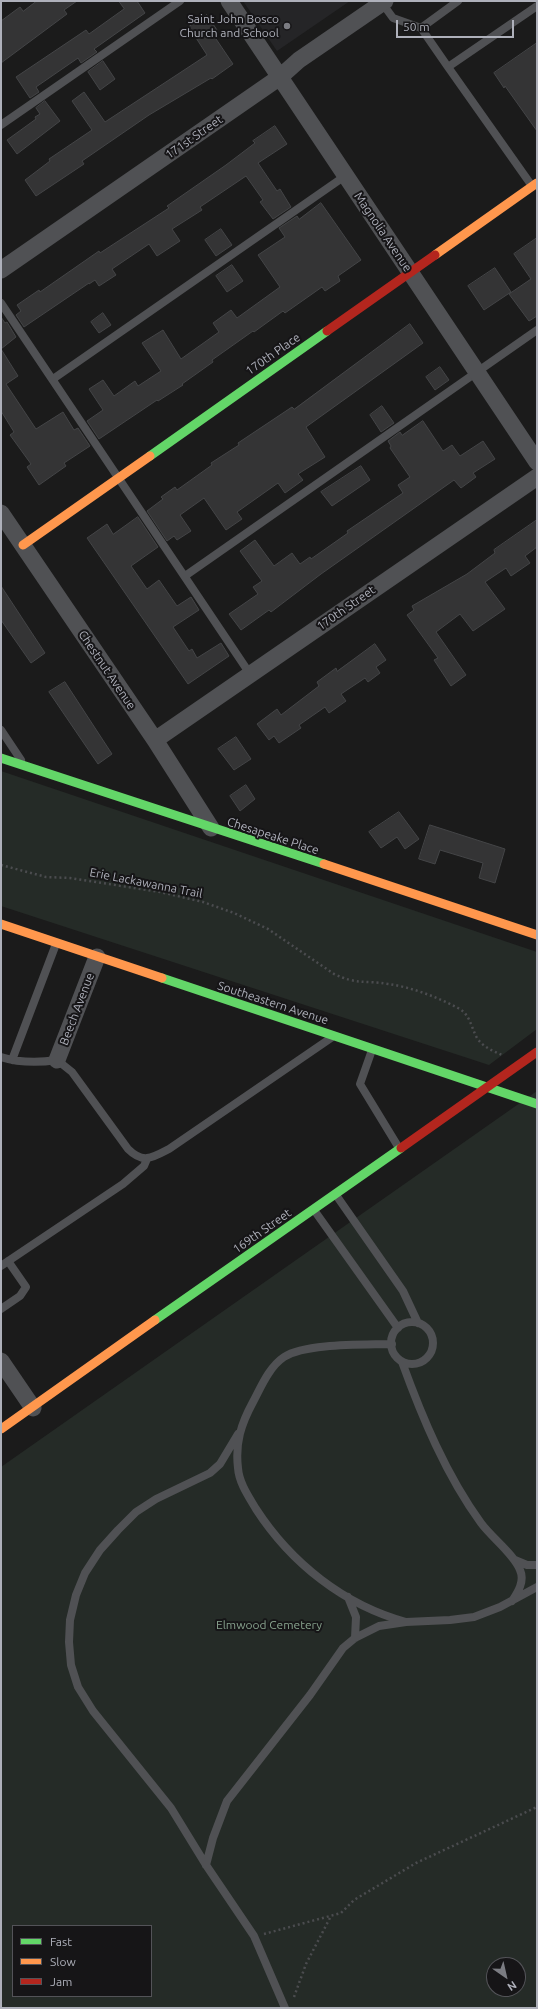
<!DOCTYPE html>
<style>
body{margin:0}
#map{position:relative;width:538px;height:2009px;overflow:hidden;background:#1b1b1b;font-family:Ubuntu,sans-serif}
canvas{display:block}
.frame{position:absolute;inset:0;border:2px solid #aeb0ba;pointer-events:none}
.legend{position:absolute;left:12px;top:1925px;width:140px;height:72px;box-sizing:border-box;background:#161517;border:1px solid #535358;margin:0;padding:5px 7px;list-style:none;font-size:12px;color:#aeb0ba}
.legend li{display:flex;align-items:center;gap:8px;height:20px}
.legend b{width:20px;border:1px solid #535358}
.north{position:absolute;left:486px;top:1957px;width:40px;height:40px;box-sizing:border-box;background:#161517;border:1px solid #535358;border-radius:50%;rotate:146deg;font-size:11px;font-weight:700;line-height:16px;text-align:center;color:#aeb0ba}
.north::after{content:'';display:block;margin:auto;width:14px;height:18px;background:#7b7c82;clip-path:polygon(50% 0,100% 100%,50% 72%,0 100%)}
.scale{position:absolute;left:396px;top:20px;width:118px;height:18px;box-sizing:border-box;border:2px solid #aeb0ba;border-top:0;padding-left:5px;font-size:12px;line-height:14px;white-space:nowrap;color:#aeb0ba;-webkit-text-stroke:3px #161517;paint-order:stroke}
</style>
<div id="map">
<canvas width="538" height="2009"></canvas>
<div class="frame"></div>
<ul class="legend">
<li><b style="height:5px;background:#63d668"></b>Fast</li>
<li><b style="height:5px;background:#ff974d"></b>Slow</li>
<li><b style="height:5px;background:#b3261e"></b>Jam</li>
</ul>
<div class="north">N</div>
<div class="scale">50 m</div>
</div>
<script>
const context = document.querySelector('canvas').getContext('2d');
context.lineJoin = 'round';
function paint(path, color) {
  context.fillStyle = color;
  context.fill(path, 'evenodd');
}
function stroke(path, color, width, dash) {
  context.strokeStyle = color;
  context.lineWidth = width;
  context.lineCap = dash ? 'butt' : 'round';
  context.setLineDash(dash || []);
  context.stroke(path);
}
function write(font, color, halo, rows, align = 'center') {
  context.font = font + ' Ubuntu,sans-serif';
  context.lineWidth = 4;
  context.setLineDash([]);
  context.textBaseline = 'middle';
  context.strokeStyle = halo;
  context.fillStyle = color;
  for (const [text, x, y, turn = 0] of rows) {
    context.save();
    context.translate(x, y);
    context.rotate((+turn || 0) * Math.PI / 180);
    context.textAlign = isNaN(turn) ? turn : align;
    if (halo) context.strokeText(text, 0, 0);
    context.fillText(text, 0, 0);
    context.restore();
  }
}
paint(new Path2D(`
 M243,1H350L277,51Z`), '#252527');
paint(new Path2D(`
 M1,771L537,952V1029L489,1065L1,906Z
 M537,1091V2008H1V1467ZM13,1926H151V1996H13ZM494,1965H518V1989H494Z`), '#252b27');
const building = new Path2D(`
 M37,1H77L64,10L67,14L1,63V21L20,7L23,11Z
 M119,1H137L145,13L94,49L97,52L81,63L78,58L36,87L39,92L30,98L16,77L86,30L89,34L124,9Z
 M207,15L217,30L212,33L233,64L212,79L211,78L149,115L82,161L84,164L36,196L25,180L50,161L49,159L92,130L72,101L84,92L105,122L207,55L189,27Z
 M537,43V131L505,86L504,88L494,73Z
 M103,61L115,79L100,90L88,72Z
 M45,101L60,121L17,154L7,140L36,119L35,117L40,114L36,108Z
 M275,126L287,144L258,163L277,191L280,189L291,207L273,219L260,202L263,200L246,176L200,207L202,210L172,229L180,241L157,256L149,244L112,269L116,275L99,286L95,280L89,284V283L24,327L16,315L21,311L17,305L39,290L40,292L99,251L100,253L169,208L167,206L226,165L255,143L253,141Z
 M321,203L361,260L338,276L340,281L325,291L322,287L285,313L283,311L254,332L253,331L212,360L213,362L182,384L183,385L158,401L157,400L99,439L87,421L103,410L89,389L103,380L114,396L135,381L138,386L161,371L142,343L163,330L181,359L219,332L213,323L231,310L237,318L280,287L258,255L285,237L279,228L297,216L299,219Z
 M221,229L232,245L216,256L205,240Z
 M537,238V316L529,321L509,294L531,279L514,254Z
 M232,265L243,281L227,292L216,276Z
 M495,268L511,292L484,310L468,286Z
 M103,313L111,325L99,333L91,322Z
 M1,317L5,323L7,322L16,337L1,349Z
 M410,324L423,343L306,427L325,457L298,474L303,480L285,493L278,483L237,512L242,519L226,530L204,498L180,515L191,531L177,540L174,536L167,541L147,511L163,499L161,497L175,487L177,490L212,465L211,463L239,445L238,443L292,407L294,409Z
 M1,349L18,376L6,384L36,429L63,412L74,430L78,428L90,446L64,463L66,466L39,485L27,467L31,464L10,435L14,432L1,411Z
 M440,367L449,380L435,390L426,377Z
 M382,406L394,423L381,432L370,415Z
 M423,421L443,451L452,445L460,456L483,441L495,459L473,473L476,477L461,488L454,480L321,574L271,612L269,610L241,630L229,614L258,594L253,587L262,581L240,551L255,540L274,566L292,553L300,564L310,557L311,559L348,533L347,531L403,493L398,485L410,477L390,448L391,446L388,441L400,432L402,435Z
 M361,466L370,480L332,506L321,492Z
 M138,517L158,547L131,566L147,589L159,580L177,606L191,597L199,610L173,627L189,651L192,649L197,658L221,643L229,656L188,684L87,538L107,524L113,534Z
 M537,520V547L525,556L530,563L511,576L506,568L485,582L505,609L473,631L460,614L436,632L466,675L451,686L434,660L438,658L407,615L414,610L412,606L467,574L495,553L494,550Z
 M1,586L45,653L31,663L1,620Z
 M375,644L386,660L376,667L380,673L368,682L365,678L341,694L346,701L329,713L325,707L299,725L301,728L279,743L274,736L269,740L257,724L277,709L281,715L319,686L317,682L336,668L337,671Z
 M65,682L112,754L98,764L49,692Z
 M236,737L251,759L234,770L218,749Z
 M246,785L255,799L240,811L230,796Z
 M399,812L419,839L405,849L397,837L381,848L369,832Z
 M430,825L505,849L495,883L479,878L483,863L440,850L435,864L419,859Z`);
paint(building, '#343435');
stroke(building, '#444547', 1);
stroke(new Path2D(`
 M1,865L46,877L70,878L160,892L203,902L234,913L268,929L334,974C357,985 365,980 388,984C411,987 437,997 458,1008C470,1014 471,1027 477,1038C483,1047 493,1051 502,1055
 M264,1934L341,1913L354,1900L416,1863L537,1807
 M294,1997L306,1964L331,1916`), '#4b4c4f', 2.5, [2, 3]);
stroke(new Path2D(`
 M382,3L393,18L421,28L458,1
 M421,28L448,67
 M1,125L180,1
 M532,186L448,67L537,6
 M1,303L250,674
 M53,379L345,176
 M185,576L537,330
 M1,730L21,760
 M372,1050L360,1084L399,1148
 M1,1057C20,1063 37,1063 57,1060L72,1072L128,1149C143,1164 152,1158 169,1149L331,1038
 M12,1060L56,944
 M336,1195L403,1291L418,1323
 M314,1210L398,1328
 M1,1266L123,1184L144,1166L147,1159
 M1,1309L20,1296L26,1287L8,1261
 M391 1343a21 21 0 1 1 42 0a21 21 0 1 1-42 0Z
 M392,1344C364,1345 306,1343 284,1357C269,1367 261,1387 253,1402C241,1424 235,1443 238,1468C239,1483 249,1497 256,1509C291,1563 344,1605 406,1622
 M402,1362C422,1417 446,1475 481,1523C492,1538 514,1554 520,1570C525,1581 518,1592 512,1601
 M238,1434L220,1464L210,1473L156,1499L136,1512L118,1530L100,1550L85,1573L76,1595L70,1620L69,1642L71,1665L78,1687L93,1711L171,1808L206,1865L254,1936L285,2008
 M515,1560L527,1565H537
 M348,1597L356,1617L355,1638
 M206,1865L213,1838L227,1801L310,1695L343,1648L355,1638L379,1626L406,1622L450,1620L474,1617L500,1607L537,1587`), '#505154', 8);
stroke(new Path2D(`
 M229,1L537,462
 M1,270L280,77L299,60L385,1
 M1,513L155,740L211,828
 M155,740L537,477
 M57,1060L97,957
 M1,1361L33,1408`), '#505154', 17);
stroke(new Path2D(`
 M150,456L327,331
 M1,758L324,864
 M162,978L537,1104
 M155,1320L401,1148`), '#63d668', 9);
stroke(new Path2D(`
 M435,255L537,183
 M23,545L150,456
 M324,864L537,935
 M1,924L162,978
 M1,1429L155,1320`), '#ff974d', 9);
stroke(new Path2D(`
 M327,331L435,255
 M401,1148L537,1052`), '#b3261e', 9);
for (const [x, y, r, color] of [
 [287,26,4,"#7b7c82"]
]) {
  const dot = new Path2D();
  dot.arc(x, y, r, 0, 2 * Math.PI);
  context.fillStyle = color;
  context.fill(dot);
  stroke(dot, '#161517', 1.5);
}
write('12px', '#aeb0ba', '#161517', [
 ["Saint John Bosco",279,19],
 ["Church and School",279,33]
], 'right');
write('12px', '#aeb0ba', '#161517', [
 ["171st Street",194,137,-35],
 ["Magnolia Avenue",383,232,56],
 ["170th Place",273,354,-35],
 ["170th Street",346,608,-35],
 ["Chestnut Avenue",107,670,56],
 ["Chesapeake Place",273,836,18],
 ["Erie Lackawanna Trail",146,883,11],
 ["Southeastern Avenue",273,1003,18],
 ["Beech Avenue",77,1009,-69],
 ["169th Street",262,1231,-35]
]);
write('12px', '#88a38e', '#161517', [
 ["Elmwood Cemetery",269,1625]
]);
</script>
